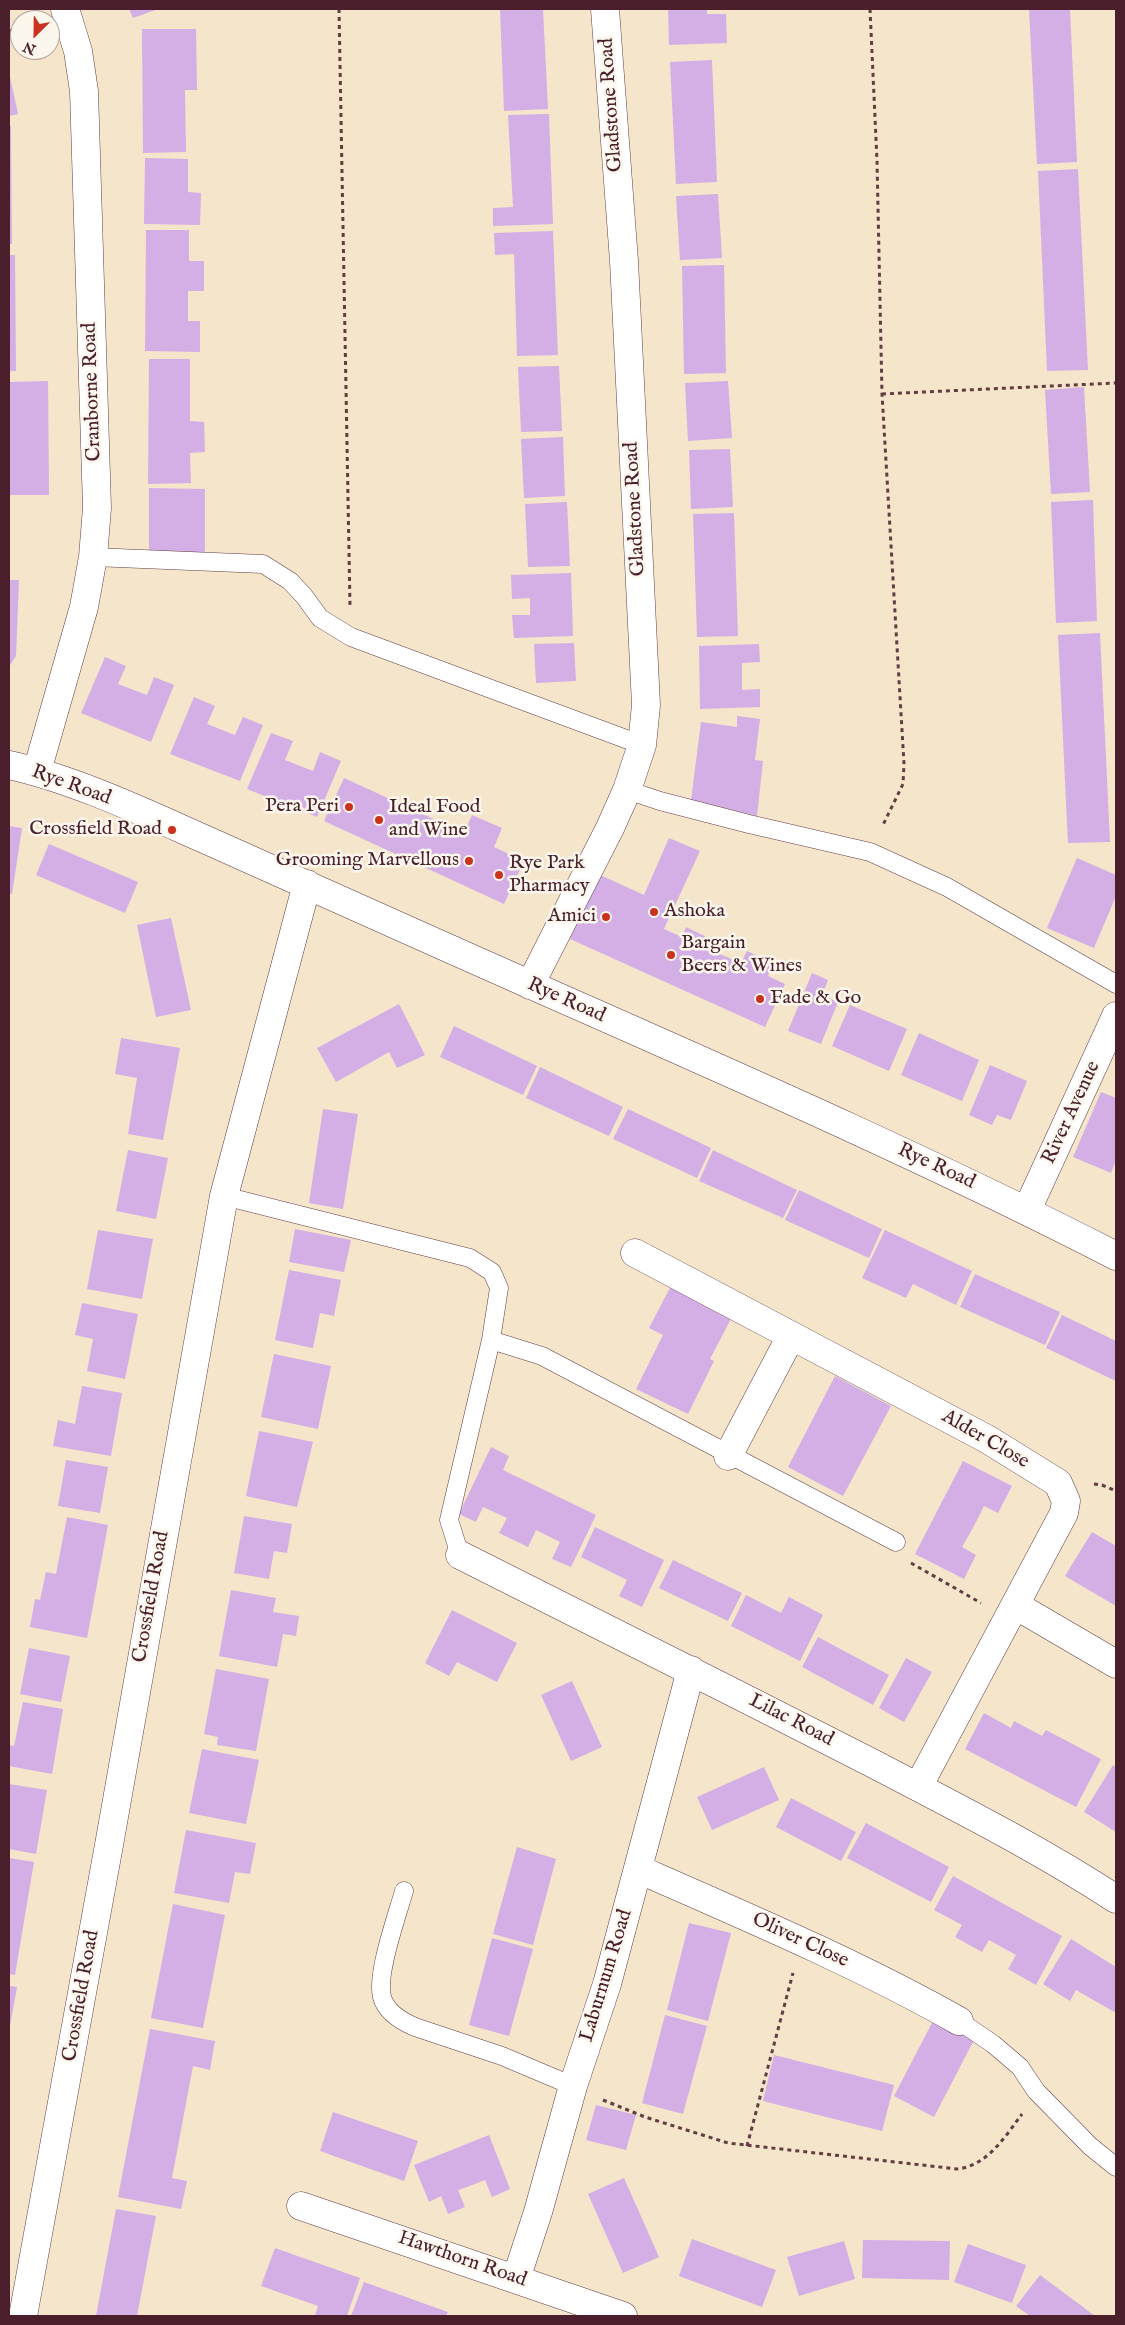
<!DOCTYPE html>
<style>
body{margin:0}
#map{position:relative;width:1125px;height:2325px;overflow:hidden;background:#f4e5cb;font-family:"IM FELL English",serif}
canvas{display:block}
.frame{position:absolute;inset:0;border:10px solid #4a1f2b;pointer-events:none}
.north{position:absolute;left:10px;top:10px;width:50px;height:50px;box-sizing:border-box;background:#fbf7ec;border:1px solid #b4a19f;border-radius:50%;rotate:203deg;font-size:14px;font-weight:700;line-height:20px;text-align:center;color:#4a1f2b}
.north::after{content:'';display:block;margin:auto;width:18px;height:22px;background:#c8321e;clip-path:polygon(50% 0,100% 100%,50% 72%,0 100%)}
</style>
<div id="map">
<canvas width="1125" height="2325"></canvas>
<div class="frame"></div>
<div class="north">N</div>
</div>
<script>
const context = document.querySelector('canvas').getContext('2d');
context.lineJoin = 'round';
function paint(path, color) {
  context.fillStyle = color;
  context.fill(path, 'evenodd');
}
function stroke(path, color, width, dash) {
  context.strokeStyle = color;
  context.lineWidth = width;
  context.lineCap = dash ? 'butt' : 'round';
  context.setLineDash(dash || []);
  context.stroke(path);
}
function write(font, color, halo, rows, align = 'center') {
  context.font = font + ' "IM FELL English",serif';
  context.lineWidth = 5;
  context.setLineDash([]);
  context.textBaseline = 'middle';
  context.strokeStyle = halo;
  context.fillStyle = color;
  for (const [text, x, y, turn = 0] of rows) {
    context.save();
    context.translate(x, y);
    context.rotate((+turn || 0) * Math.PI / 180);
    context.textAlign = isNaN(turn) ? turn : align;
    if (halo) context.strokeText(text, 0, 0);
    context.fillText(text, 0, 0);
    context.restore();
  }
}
paint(new Path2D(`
 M129,9H158L133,18Z
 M500,9H543L548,109L504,111Z
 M668,9H707V14H726L727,43L669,45Z
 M1029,9H1070L1077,162L1037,164Z
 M142,29H196L197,90H185L186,152L143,153Z
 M712,60L717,182L676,184L670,62Z
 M9,72L18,114L9,116Z
 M549,114L553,224L493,226V208L513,207L508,115Z
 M9,126H11L12,244H9Z
 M145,158L188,159V192L201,193L200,225L144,224Z
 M1078,169L1088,370L1047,371L1038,171Z
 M718,194L722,258L680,260L676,196Z
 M146,230H189V261H204V291H188V321H200V352L145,351Z
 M553,231L558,355L517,356L514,254L495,255L494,233Z
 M9,255H15L16,371H9Z
 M724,265L726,373L684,374L682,266Z
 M149,359H190V421L204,422L205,452L190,453L191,483L148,484Z
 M559,366L562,431L521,432L518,367Z
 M48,381L49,495H9V382Z
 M728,381L732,438L688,441L685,383Z
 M1084,387L1090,492L1051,494L1045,390Z
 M563,437L565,496L524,498L521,439Z
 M730,449L733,507L691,509L689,450Z
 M149,488L205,489V554H149Z
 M1093,500L1097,621L1056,623L1051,502Z
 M567,502L570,566L528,567L525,504Z
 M734,513L738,636L697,637L693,514Z
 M571,573L573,636L514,638L512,615H530V598L512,599L511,575Z
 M9,580H19L16,656L9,667Z
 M1100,633L1110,842L1068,843L1058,635Z
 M574,643L576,681L536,683L534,644Z
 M759,644L760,662L742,663V690L760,689V707L700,709L699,646Z
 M105,657L126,666L118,684L147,695L154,677L174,685L151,742L81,713Z
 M194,697L215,706L207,724L235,735L243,717L263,725L240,781L170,754Z
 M737,716L760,719L755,760L763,761L757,816L691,800L701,722L737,727Z
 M271,733L293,741L285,760L313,771L320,752L341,761L317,817L247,789Z
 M344,778L464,833L472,815L502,828L494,847L524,861L504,904L324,821Z
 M9,826L22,828L12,894L9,893Z
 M669,838L700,851L664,929L682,937L686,927L709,938L705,948L741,963L747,951L774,963L768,976L785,984L765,1027L570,939L598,874L644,895Z
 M49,844L138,882L125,913L36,875Z
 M1077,858L1116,875V896L1094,948L1047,928Z
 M171,918L191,1010L156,1017L137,925Z
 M812,973L828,980L822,995L838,1002L821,1044L788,1031Z
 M399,1004L425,1055L397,1068L389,1052L336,1082L317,1048Z
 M850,1005L907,1029L889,1071L832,1046Z
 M454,1026L537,1066L523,1095L440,1057Z
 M919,1033L979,1060L962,1101L901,1075Z
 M121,1038L180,1048L163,1140L128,1134L137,1078L115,1074Z
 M990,1065L1027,1081L1011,1120L997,1115L992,1125L969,1115Z
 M540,1067L623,1107L609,1136L526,1098Z
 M1101,1092L1116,1098V1160L1111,1173L1073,1157Z
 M323,1109L358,1114L343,1209L309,1203Z
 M628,1109L711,1148L697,1178L613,1139Z
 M128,1150L168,1158L156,1219L116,1211Z
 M713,1150L797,1190L783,1218L699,1181Z
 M799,1190L882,1229L869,1258L785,1220Z
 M295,1229L351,1240L344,1272L289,1262Z
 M98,1230L153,1239L142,1299L87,1289Z
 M885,1230L972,1271L956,1305L913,1284L906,1298L862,1278Z
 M289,1270L341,1280L334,1316L320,1313L313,1348L275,1340Z
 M975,1274L1060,1312L1045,1345L960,1307Z
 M672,1284L733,1315L710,1359L714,1361L688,1414L636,1389L663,1335L649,1328Z
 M82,1303L138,1314L125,1379L87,1371L93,1339L75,1335Z
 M1062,1315L1116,1341V1381L1046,1348Z
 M274,1354L331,1366L318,1429L261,1417Z
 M835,1376L891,1406L843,1496L788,1467Z
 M82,1386L122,1393L111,1456L53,1446L58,1420L75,1424Z
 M259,1431L313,1442L297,1507L246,1496Z
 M491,1447L509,1456L503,1470L596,1515L571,1567L552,1559L560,1542L536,1530L528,1547L499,1533L507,1518L483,1507L476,1522L459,1514Z
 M66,1460L108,1467L100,1513L58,1506Z
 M963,1461L1012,1486L998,1513L984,1506L974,1526L962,1547L976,1555L964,1579L915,1554Z
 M244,1516L292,1524L287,1553L274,1551L269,1579L234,1573Z
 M67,1517L108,1525L87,1638L30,1627L35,1599L40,1600L46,1572L56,1574Z
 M595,1527L664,1560L642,1607L619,1596L627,1580L581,1557Z
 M1092,1532L1116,1546V1606L1065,1576Z
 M673,1560L742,1593L728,1621L659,1588Z
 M231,1590L276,1598L273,1612L299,1616L296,1636L283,1634L277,1667L219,1656Z
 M746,1595L781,1613L789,1597L823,1615L800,1661L731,1626Z
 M452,1610L517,1643L497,1682L457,1662L449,1676L425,1663Z
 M818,1637L889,1675L873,1705L802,1667Z
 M29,1648L70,1656L61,1702L20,1694Z
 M906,1658L932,1672L904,1722L879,1708Z
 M216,1669L269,1679L256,1751L217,1745L218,1737L204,1734Z
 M572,1681L602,1747L571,1761L541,1695Z
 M23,1702L63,1709L52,1774L9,1766V1745L14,1746Z
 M984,1713L1011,1728L1014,1721L1042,1736L1046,1730L1101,1759L1076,1807L965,1749Z
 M202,1749L259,1760L246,1824L189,1813Z
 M1113,1765L1116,1767V1832L1084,1812Z
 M764,1767L779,1800L712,1830L697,1797Z
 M9,1784L47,1790L36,1854L9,1849Z
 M791,1798L856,1832L841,1861L776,1827Z
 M866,1823L949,1867L931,1902L847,1858Z
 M186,1830L256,1843L250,1874L235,1872L229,1903L174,1893Z
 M517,1847L556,1859L533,1945L493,1934Z
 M9,1858L34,1862L15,1975L9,1974Z
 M953,1876L1062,1936L1036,1985L1008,1969L1016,1955L989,1940L982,1952L955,1937L962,1925L934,1910Z
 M173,1904L225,1915L203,2028L151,2018Z
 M689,1923L731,1933L708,2021L667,2010Z
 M492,1938L533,1949L509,2036L469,2025Z
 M1071,1939L1116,1967V2013L1076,1990L1070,2001L1043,1984Z
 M9,1986L17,1987L10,2026H9Z
 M665,2015L707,2026L683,2114L642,2103Z
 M934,2019L974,2040L934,2117L894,2096Z
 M150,2029L215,2041L210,2070L193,2066L172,2178L187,2181L181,2209L118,2197Z
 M774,2055L894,2085L882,2131L763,2101Z
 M596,2105L636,2115L626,2150L586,2140Z
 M333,2112L418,2141L404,2181L320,2151Z
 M489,2135L510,2189L492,2197L485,2180L467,2187L458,2190L465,2207L448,2214L441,2196L429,2202L414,2165Z
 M624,2178L659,2257L623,2273L588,2194Z
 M116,2209L156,2216L137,2316H96Z
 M692,2239L776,2270L762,2307L679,2276Z
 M863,2240L950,2241L949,2280L862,2278Z
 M844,2241L855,2279L799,2296L787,2257Z
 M968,2244L1026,2265L1012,2303L954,2282Z
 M275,2248L360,2278L347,2316H315L318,2306L261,2286Z
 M1040,2275L1087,2310L1095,2316H1030L1016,2306Z
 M364,2282L448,2312L446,2316H351Z`), '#d3afe6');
const lane = new Path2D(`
 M93,557L263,564L290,581L304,596L320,618L351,637L642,745
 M627,790L660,801L749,824L870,852L947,887L1116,984
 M224,1196L470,1258L492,1272L499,1288L491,1340L449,1520L460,1555
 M491,1340L542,1356L896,1542
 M404,1891C397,1916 376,1974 382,1997C386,2012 401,2021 415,2027L502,2056L573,2086
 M959,2021L993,2044L1020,2067L1036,2091L1090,2146L1116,2167`);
const street = new Path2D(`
 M9,765C73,779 141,811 202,838C278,872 354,906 430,940C660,1043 892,1141 1116,1256
 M37,771L84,607L93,557L97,508L84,91L78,51L65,9
 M530,985L610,828L627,790L642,745L646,705L624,261L605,9
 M1027,1210L1116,1016
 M635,1253L987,1439L1058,1483L1066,1501L1064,1513L918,1787
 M728,1456L791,1336
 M460,1555C598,1624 735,1693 872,1763C954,1806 1038,1848 1116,1899
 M1015,1605L1116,1664
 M638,1869C747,1917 856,1963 959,2021
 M301,2206L623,2316
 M516,2279L538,2212L573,2086L607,1984L691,1670
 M23,2316L109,1845L224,1196L307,884`);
stroke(lane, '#643d43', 19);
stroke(street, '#643d43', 29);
stroke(new Path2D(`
 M339,9L350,606
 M870,9L877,161L882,394L904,764L903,784L882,827
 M9,31L20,29
 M882,394L1116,383
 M1094,1484L1102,1485L1116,1491
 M911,1563L981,1603
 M603,2100L645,2117L728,2143L957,2169C987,2166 1005,2137 1022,2114
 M747,2146L793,1973`), '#643d43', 3, [4, 4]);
stroke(lane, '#fff', 18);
stroke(street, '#fff', 28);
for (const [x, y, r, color] of [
 [349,807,5,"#c8321e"],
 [379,820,5,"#c8321e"],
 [172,830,5,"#c8321e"],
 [469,861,5,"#c8321e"],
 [499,875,5,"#c8321e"],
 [654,912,5,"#c8321e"],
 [606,917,5,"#c8321e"],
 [671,955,5,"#c8321e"],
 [760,999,5,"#c8321e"]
]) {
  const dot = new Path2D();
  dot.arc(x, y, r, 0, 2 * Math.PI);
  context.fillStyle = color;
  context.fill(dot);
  stroke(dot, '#fbf7ec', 2);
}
write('20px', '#4a1f2b', '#fbf7ec', [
 ["Gladstone Road",612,105,-94],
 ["Cranborne Road",93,392,-92],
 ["Gladstone Road",636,509,-93],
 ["Rye Road",71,786,20],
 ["Rye Road",566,1001,24],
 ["River Avenue",1072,1113,-65],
 ["Rye Road",936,1167,25],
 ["Alder Close",985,1440,30],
 ["Crossfield Road",152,1597,-80],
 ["Lilac Road",791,1721,27],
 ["Oliver Close",800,1941,25],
 ["Laburnum Road",607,1976,-73],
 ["Crossfield Road",82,1996,-80],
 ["Hawthorn Road",462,2260,19]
]);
write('20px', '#4a1f2b', '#fbf7ec', [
 ["Pera Peri",339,807,"right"],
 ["Ideal Food",389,808],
 ["and Wine",389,831],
 ["Crossfield Road",162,830,"right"],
 ["Grooming Marvellous",459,861,"right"],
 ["Rye Park",509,864],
 ["Pharmacy",509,887],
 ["Ashoka",664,912],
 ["Amici",596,917,"right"],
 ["Bargain",681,944],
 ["Beers & Wines",681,967],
 ["Fade & Go",770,999]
], 'left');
</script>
